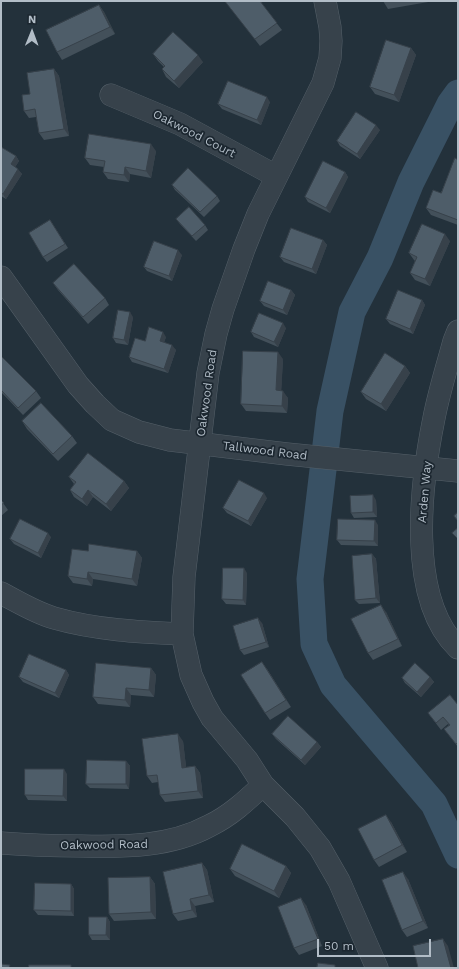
<!DOCTYPE html>
<style>
body{margin:0}
#map{position:relative;width:459px;height:969px;overflow:hidden;background:#23313b;font-family:"Work Sans",sans-serif}
canvas{display:block}
.frame{position:absolute;inset:0;border:2px solid #b2bdc7;pointer-events:none}
.north{position:absolute;left:12px;top:12px;width:40px;height:40px;-webkit-text-stroke:3px #1c2730;paint-order:stroke;rotate:1deg;font-size:11px;font-weight:700;line-height:16px;text-align:center;color:#b2bdc7}
.north::after{content:'';display:block;margin:auto;width:14px;height:18px;background:#b2bdc7;clip-path:polygon(50% 0,100% 100%,50% 72%,0 100%)}
.scale{position:absolute;left:317px;top:939px;width:114px;height:18px;box-sizing:border-box;border:2px solid #b2bdc7;border-top:0;padding-left:5px;font-size:12px;line-height:14px;white-space:nowrap;color:#b2bdc7;-webkit-text-stroke:3px #1c2730;paint-order:stroke}
</style>
<div id="map">
<canvas width="459" height="969"></canvas>
<div class="frame"></div>
<div class="north">N</div>
<div class="scale">50 m</div>
</div>
<script>
const context = document.querySelector('canvas').getContext('2d');
context.lineJoin = 'round';
function stroke(path, color, width, dash) {
  context.strokeStyle = color;
  context.lineWidth = width;
  context.lineCap = dash ? 'butt' : 'round';
  context.setLineDash(dash || []);
  context.stroke(path);
}
function paint(path, color) {
  context.fillStyle = color;
  context.fill(path, 'evenodd');
}
function write(font, color, halo, rows, align = 'center') {
  context.font = font + ' "Work Sans",sans-serif';
  context.lineWidth = 3.5;
  context.setLineDash([]);
  context.textBaseline = 'middle';
  context.strokeStyle = halo;
  context.fillStyle = color;
  for (const [text, x, y, turn = 0] of rows) {
    context.save();
    context.translate(x, y);
    context.rotate((+turn || 0) * Math.PI / 180);
    context.textAlign = isNaN(turn) ? turn : align;
    if (halo) context.strokeText(text, 0, 0);
    context.fillText(text, 0, 0);
    context.restore();
  }
}
stroke(new Path2D(`
 M458,93L450,104L411,182L380,258L352,312L330,411L310,579L314,644L333,685L434,804L458,855`), '#395164', 27);
const minor = new Path2D(`
 M325,1L330,27L331,41L330,58L323,83L258,214L244,249L223,309L216,334L208,373L184,577L182,634L191,675L203,702L212,718L247,760L263,785L295,817L320,848L339,881L377,968
 M111,95L180,124L276,176
 M1,277L78,385L95,404L112,420L139,432L170,440L287,454L458,471
 M458,331L454,341C447,367 439,392 434,418C421,482 406,598 458,648
 M1,593C18,602 36,613 54,618C96,630 139,632 182,634
 M1,843C27,845 54,846 81,846C124,847 170,847 209,826C230,816 246,801 263,785`);
stroke(minor, '#556069', 23);
stroke(minor, '#37424b', 22);
paint(new Path2D(`
 M225,1H264L261,3L282,30L260,46Z
 M383,1H434L388,9Z
 M99,5L104,12L115,34L62,60L57,52Z
 M411,48L416,55L399,102L375,94L370,87Z
 M153,54L203,62L179,88L166,77L162,69L164,67L158,61Z
 M54,69L59,76L69,136L44,140L39,133L36,117L29,118L24,111L30,94Z
 M270,102L261,125L222,109L218,104Z
 M380,130L360,159L340,146L337,141Z
 M1,147L16,156L19,161L15,167L22,174L6,199L1,196Z
 M156,151L151,178L130,174L129,182L108,179L103,172L104,167L90,165L85,158Z
 M458,160V225L431,215L426,208L441,193Z
 M345,172L348,177L330,213L308,202L305,197Z
 M172,185L217,196L220,201L204,217L175,190Z
 M176,219L205,225L208,230L196,241L180,224Z
 M50,220L68,248L47,262L43,257Z
 M323,240L327,245L316,274L284,262L280,257Z
 M450,241L430,286L415,280L410,273L415,261L414,260L409,253Z
 M182,255L172,281L147,271L144,267Z
 M53,283L105,298L109,305L88,324L58,290Z
 M291,290L295,295L287,315L264,306L260,301Z
 M422,300L425,305L413,334L390,324L386,319Z
 M133,317L128,345L116,343L113,338Z
 M286,328L278,347L254,337L251,332Z
 M166,337L164,342L176,350L168,373L132,362L129,357L145,341Z
 M1,356L36,391L41,398L23,415L1,392Z
 M283,359L281,391L288,398L287,413L246,411L241,404Z
 M405,366L410,373L386,411L366,399L361,392Z
 M22,421L72,436L77,443L58,461L27,429Z
 M69,477L124,481L129,488L111,511L93,497L87,506L74,497L70,490L74,484Z
 M267,498L251,526L227,513L223,508Z
 M1,500L8,510L1,516Z
 M376,500L377,517L354,518L351,513Z
 M378,525V546L341,545L337,540Z
 M51,537L41,558L14,544L10,539Z
 M88,551H137L142,558L137,586L93,579L92,586L73,583L68,576Z
 M372,554L376,559L380,603L359,604L355,600Z
 M247,573L246,605L226,604L222,599Z
 M386,612L402,646L373,660L368,653Z
 M262,623L269,647L244,655L240,650Z
 M151,668L156,675L154,697L131,695L130,707L98,704L93,697Z
 M267,669L291,707L270,720L265,713Z
 M66,670L69,675L59,698L23,682L19,677Z
 M430,677L434,682L421,697L405,683L402,678Z
 M458,705V747L444,729L449,725L448,724L441,730L428,713Z
 M272,734L317,742L321,747L305,765L276,739Z
 M183,741L186,767L195,766L200,773L203,798L165,802L160,795L158,782L152,783L147,776Z
 M126,761L130,766L129,789L90,788L86,784Z
 M67,774V801L28,800L25,795Z
 M391,822L407,852L379,867L374,860Z
 M202,863L207,870L214,902L195,906L197,917L178,921L173,914Z
 M286,866L291,873L279,898L235,876L230,869Z
 M150,877L155,884L156,919L114,921L109,914Z
 M408,879L428,928L407,937L402,930Z
 M71,884L74,889V916L38,915L34,910Z
 M306,905L322,946L299,955L294,948Z
 M107,917L110,922V940H92L89,935Z`), '#43505a');
paint(new Path2D(`
 M99,5L104,12L115,34L110,27Z
 M411,48L416,55L399,102L394,95Z
 M198,55L203,62L179,88L174,81Z
 M54,69L59,76L69,136L64,129Z
 M267,97L270,102L261,125L257,120Z
 M376,125L380,130L360,159L357,154Z
 M151,144L156,151L151,178L146,171Z
 M16,156L19,161L14,169L11,164Z
 M125,167L130,174L129,182L124,175Z
 M18,169L22,174L6,199L3,194Z
 M345,172L348,177L330,213L326,208Z
 M445,234L450,241L430,286L425,279Z
 M323,240L327,245L316,274L312,269Z
 M178,250L182,255L172,281L169,276Z
 M291,290L295,295L287,315L283,310Z
 M422,300L425,305L413,334L410,329Z
 M130,312L133,317L128,345L124,340Z
 M283,323L286,328L278,347L274,342Z
 M163,332L166,337L163,346L160,341Z
 M172,345L176,350L168,373L164,369Z
 M278,352L283,359L281,397L276,390Z
 M405,366L410,373L386,411L381,404Z
 M283,391L288,398L287,413L282,406Z
 M124,481L129,488L111,511L106,504Z
 M88,490L93,497L87,506L82,499Z
 M264,493L267,498L251,526L248,521Z
 M373,495L376,500L377,517L373,512Z
 M375,520L378,525V546L374,541Z
 M48,533L51,537L41,558L38,553Z
 M137,551L142,558L137,586L132,579Z
 M372,554L376,559L380,603L376,598Z
 M244,568L247,573L246,605L243,600Z
 M88,572L93,579L92,586L87,579Z
 M381,605L386,612L402,646L398,639Z
 M258,618L262,623L269,647L266,642Z
 M262,662L267,669L291,707L286,700Z
 M151,668L156,675L154,697L149,690Z
 M66,670L69,675L59,698L55,693Z
 M430,677L434,682L421,697L417,692Z
 M126,688L131,695L130,707L125,700Z
 M178,734L183,741L187,775L182,768Z
 M317,742L321,747L305,765L301,760Z
 M126,761L130,766L129,789L126,784Z
 M195,766L200,773L203,798L198,791Z
 M64,769L67,774V801L63,796Z
 M386,815L391,822L407,852L402,845Z
 M202,863L207,870L214,902L209,895Z
 M286,866L291,873L279,898L274,891Z
 M403,872L408,879L428,928L423,921Z
 M150,877L155,884L156,919L151,912Z
 M71,884L74,889V916L71,911Z
 M301,898L306,905L322,946L318,939Z
 M190,899L195,906L197,917L192,910Z
 M107,917L110,922V940L106,935Z
 M443,939L448,946L454,968H451Z`), '#37414a');
const building = new Path2D(`
 M225,1H260L277,23L255,39Z
 M99,5L110,27L57,52L46,30Z
 M173,32L198,55L174,81L162,69L165,66L153,54Z
 M386,40L411,48L394,95L370,87Z
 M54,69L64,129L39,133L35,109L24,111L22,95L30,94L27,73Z
 M228,81L267,97L257,120L218,104Z
 M356,112L376,125L357,154L337,141Z
 M89,134L151,144L146,171L125,167L124,175L103,172L105,161L85,158Z
 M1,147L16,156L11,164L18,169L3,194L1,193Z
 M455,158L458,160V220L426,208L433,190L441,193Z
 M323,161L345,172L326,208L305,197Z
 M188,168L217,196L200,212L172,185Z
 M189,207L205,225L192,236L176,219Z
 M50,220L65,244L43,257L29,233Z
 M422,224L445,234L425,279L410,273L417,257L409,253Z
 M291,228L323,240L312,269L280,257Z
 M154,241L178,250L169,276L144,267Z
 M74,264L105,298L83,317L53,283Z
 M268,281L291,290L283,310L260,301Z
 M398,290L422,300L410,329L386,319Z
 M118,310L130,312L124,340L113,338Z
 M259,313L283,323L274,342L251,332Z
 M149,327L163,332L160,341L172,345L164,369L129,357L135,338L145,341Z
 M243,351L278,352L276,390L283,391L282,406L241,404Z
 M385,353L405,366L381,404L361,392Z
 M1,356L36,391L18,408L1,390Z
 M41,403L72,436L53,454L22,421Z
 M88,453L124,481L106,504L88,490L82,499L70,490L76,482L69,477Z
 M239,480L264,493L248,521L223,508Z
 M373,495V512L351,513L350,496Z
 M1,500L4,503L1,505Z
 M458,512V521L454,516Z
 M20,519L48,533L38,553L10,539Z
 M338,519L375,520L374,541L337,540Z
 M458,528V539L452,533Z
 M89,544L137,551L132,579L88,572L87,579L68,576L72,549L88,551Z
 M372,554L376,598L355,600L352,556Z
 M223,568H244L243,600L222,599Z
 M381,605L398,639L368,653L351,619Z
 M258,618L266,642L240,650L233,626Z
 M29,654L66,670L55,693L19,677Z
 M262,662L286,700L265,713L241,675Z
 M96,663L151,668L149,690L126,688L125,700L93,697Z
 M415,663L430,677L417,692L402,678Z
 M450,695L458,705V742L456,744L444,729L450,725L443,717L436,723L428,713Z
 M288,716L317,742L301,760L272,734Z
 M178,734L182,768L195,766L198,791L160,795L157,775L147,776L142,739Z
 M87,760L126,761V784H86Z
 M25,769H64L63,796L25,795Z
 M386,815L402,845L374,860L358,829Z
 M242,844L286,866L274,891L230,869Z
 M202,863L209,895L190,899L192,910L173,914L163,872Z
 M403,872L423,921L402,930L382,880Z
 M150,877L151,912L109,914L108,878Z
 M35,883L71,884V911L34,910Z
 M301,898L318,939L294,948L278,907Z
 M89,917H107L106,935H89Z
 M443,939L451,968H418L413,946Z
 M318,963L335,965V968H317Z
 M1,964L10,965L9,968H1Z
 M29,965H71V968H29Z`);
paint(building, '#4e5d69');
stroke(building, '#37414a', 1);
write('12px', '#b2bdc7', '#1c2730', [
 ["Oakwood Court",194,134,27],
 ["Oakwood Road",207,393,-82],
 ["Tallwood Road",265,451,7],
 ["Arden Way",425,492,-85],
 ["Oakwood Road",104,845,-1]
]);
</script>
